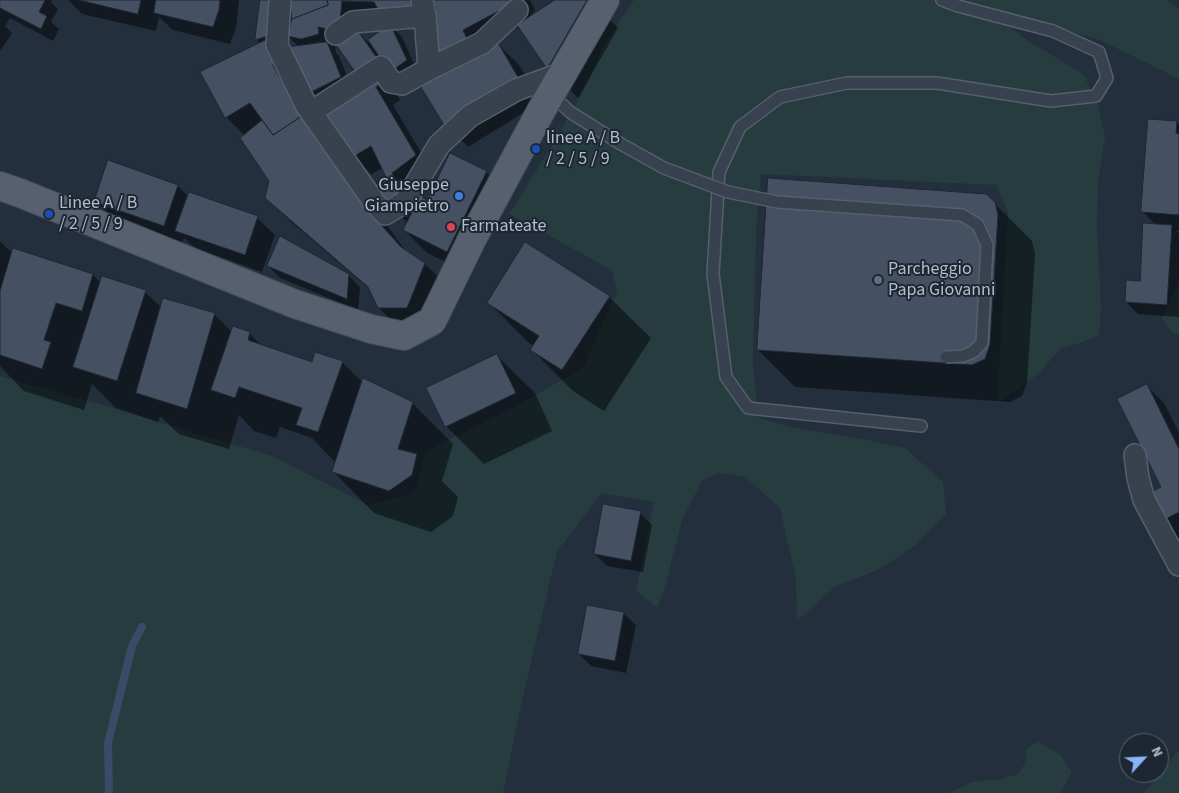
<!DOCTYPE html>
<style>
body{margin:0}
#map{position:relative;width:1179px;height:793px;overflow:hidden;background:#242f3e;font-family:"Source Sans 3",sans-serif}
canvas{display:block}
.north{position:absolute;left:1119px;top:733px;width:50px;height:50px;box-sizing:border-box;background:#1d2633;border:1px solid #59626f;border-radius:50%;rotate:65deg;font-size:14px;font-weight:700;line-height:20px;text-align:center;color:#b4bcc9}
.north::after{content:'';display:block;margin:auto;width:18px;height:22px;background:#8ab4f8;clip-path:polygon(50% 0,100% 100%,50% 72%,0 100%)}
</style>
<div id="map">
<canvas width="1179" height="793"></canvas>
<div class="north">N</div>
</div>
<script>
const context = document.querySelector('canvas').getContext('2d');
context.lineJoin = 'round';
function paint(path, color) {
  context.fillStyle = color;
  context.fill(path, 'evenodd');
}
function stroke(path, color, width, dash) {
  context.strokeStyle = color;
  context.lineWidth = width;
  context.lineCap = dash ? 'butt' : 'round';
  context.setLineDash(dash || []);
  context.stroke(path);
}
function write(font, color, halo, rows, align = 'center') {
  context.font = font + ' "Source Sans 3",sans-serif';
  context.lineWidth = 4;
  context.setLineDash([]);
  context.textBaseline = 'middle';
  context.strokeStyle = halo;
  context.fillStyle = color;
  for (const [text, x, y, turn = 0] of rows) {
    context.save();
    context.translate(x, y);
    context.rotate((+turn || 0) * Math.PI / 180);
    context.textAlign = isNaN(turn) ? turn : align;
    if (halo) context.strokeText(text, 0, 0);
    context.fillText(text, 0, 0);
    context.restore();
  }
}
paint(new Path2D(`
 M634,0H1166L1179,8V79L1100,40L1057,28L1012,29L1027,40L1084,75L1098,105L1105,137L1098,181L1097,229L1101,307L1099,335L1080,343L1061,348L1038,374L997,404L1008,212L996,185L761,174L756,232L753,364L758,418L794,428L862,439L905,448L943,482L946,514L917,544L880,569L836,586L797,621L796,579L780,508L744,476L718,473L702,481L682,520L666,583L658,608L636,591L654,502L602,493L557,551L520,710L503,793H0V376L106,406L272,456L368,505L414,493L426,451L518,405L583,368L617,291L612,270L509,214L555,141L584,90L604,44Z
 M1179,281V335L1173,333L1162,318Z
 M1038,742L1060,754L1072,772L1060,793H948L972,782L1000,779L1018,774L1025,763L1027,748Z
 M1179,750V793H1143C1156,780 1167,764 1179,750Z`), '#263c3f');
paint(new Path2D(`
 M0,0H52L51,2L58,9L51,22L59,29L53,41L10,18L5,26L12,33L0,51Z
 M68,0H239L236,28L230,44L173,30L159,17L156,31L82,14Z
 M261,0L286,46L325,140L405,250L425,264L448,286L402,331L379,308L372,291L289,220L266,197L270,180L245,136L226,117L261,44L257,40Z
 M291,0H429L432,14L437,9L434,0H530L535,10L528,19L558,0H590L618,28L578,98L548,68L520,26L480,48L497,43L520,66L541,102L468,147L445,124L452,70L435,27L399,30L387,19L358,32L368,42L390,25L402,37L418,73L395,92L400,100L393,105L433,173L409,191L427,201L486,172L509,195L470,274L427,253L404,230L408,223L389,204L388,178L383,168L371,174L354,157L324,103L312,91L299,47L288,36L293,19ZM335,44L337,45L367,82L353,91L339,56L335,52H336Z
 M1177,122L1179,125V231H1176L1179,233V317L1138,314L1126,302L1141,283L1156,225L1143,212Z
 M109,162L178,186L189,197L190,194L257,218L275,235L262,272L195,248L184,238L182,243L113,219L95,201Z
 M994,203L1032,241L1035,254L1027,382L1022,396L1010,402L795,387L758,350Z
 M0,241L13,254L93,275L101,283L145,292L162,308L214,314L232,332L249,333L262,346L312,364L342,362L363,383L412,403L453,444L442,481L458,497L453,516L431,532L374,513L333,471L336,463L312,438L280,427L276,438L254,431L239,415L229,449L179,434L160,416L158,422L116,408L92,384L84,410L24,391L0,366Z
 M268,266L348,275L360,287L358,310L280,278Z
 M609,297L651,338L604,411L573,391L532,350L534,346L530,344L488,302Z
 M497,356L535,393L552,431L484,464L446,426Z
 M1146,385L1164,403L1179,433V538L1162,521L1163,488Z
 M640,513L652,525L643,572L607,566L595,554Z
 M623,613L636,625L626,673L591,666L579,654Z`), '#0007');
stroke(new Path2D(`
 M109,793L108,743L132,646L142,627`), '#394c67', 8);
const building = new Path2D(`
 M0,0H45L39,12L47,16L41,29L0,8Z
 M79,0H141L138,14Z
 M156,0H220L219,10L213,27L154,13Z
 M260,0H275L274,34L255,40Z
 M290,0H327L328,5L292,19Z
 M327,0H416L418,10L380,13L374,2L342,1L339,31L318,27L319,34L301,39L287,36L292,19L328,5Z
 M433,0H511L506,7L463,30L470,46L439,59L431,13L436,9Z
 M555,0H587L547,69L517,25Z
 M390,24L407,60L390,72L368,40Z
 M355,27L377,58L356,73L334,42Z
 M272,37L273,66L302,116L273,135L250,103L225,118L200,72Z
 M497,41L519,79L444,125L421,87Z
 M327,42L341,77L311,92L289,47Z
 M377,73L383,82L376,87L416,155L392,173L403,194L388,205L372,187L386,177L371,146L353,157L321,111Z
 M302,116L382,226L401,247L425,263L407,308H378L368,287L265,198L269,181L240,138L262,120L273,135Z
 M1148,119L1177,121L1176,133L1179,134V215L1141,212Z
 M450,153L487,171L447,252L403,230L420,196L427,200Z
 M108,160L178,185L164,226L94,202Z
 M768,178L986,194L995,202L998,215L990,344L985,359L972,365L757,350Z
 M189,192L258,216L245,255L175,231Z
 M1143,223L1172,225L1167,305L1125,302L1126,280L1140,281Z
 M280,236L349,274L347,299L267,266Z
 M525,242L610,296L562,370L530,350L539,336L487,303Z
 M13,248L93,274L82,311L56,303L44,340L51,342L42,369L0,355V291Z
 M102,276L146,290L117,381L73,367Z
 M163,298L215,313L187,409L136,393Z
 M233,326L250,332L248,340L312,362L315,352L343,361L318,432L296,425L302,408L239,387L235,398L211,390Z
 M497,354L516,393L445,427L426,388Z
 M363,378L413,402L398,449L417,454L412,475L389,491L332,472Z
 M1147,384L1179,449V512L1160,522L1147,494L1161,487L1117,399Z
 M603,504L641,511L631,561L594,554Z
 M587,605L624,612L615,661L578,654Z`);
paint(building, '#455162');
stroke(building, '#1f2835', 1);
const lane = new Path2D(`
 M551,94L570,112
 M921,426L748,408L726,377L713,274L719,172L740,127L780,97L847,83H937L1051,101L1096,96L1107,78L1099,52L1053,31L958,6L942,0`);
const street = new Path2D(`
 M280,0L277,45L306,105L374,202L385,214L405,202L439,145L470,116L516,90L563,73
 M422,0L425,16L429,69
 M336,34L353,22L425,16
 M311,112L381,67L391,82L402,84L429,69L482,43L517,10
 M1135,455L1138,478L1144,500L1179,565`);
const primary = new Path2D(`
 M0,186L20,193L295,304L371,329L404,336L432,321L471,241L542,109L605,0`);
stroke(lane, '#565f6c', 14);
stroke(street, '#565f6c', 24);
stroke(primary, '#414a57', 30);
stroke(lane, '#38414e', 11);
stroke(street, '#38414e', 21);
stroke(primary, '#56606e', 28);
const laneBridge = new Path2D(`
 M570,112L621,144L664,168L728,192L777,202L962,215L978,225L987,245L982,343L973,352L963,356L946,357`);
stroke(laneBridge, '#565f6c', 14, []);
stroke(laneBridge, '#38414e', 11);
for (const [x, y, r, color] of [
 [536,149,5,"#1a4fb4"],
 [459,196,5,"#3f7fe0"],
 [49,214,5,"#1a4fb4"],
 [451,227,5,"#e0444e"],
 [878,280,5,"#5c6f8a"]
]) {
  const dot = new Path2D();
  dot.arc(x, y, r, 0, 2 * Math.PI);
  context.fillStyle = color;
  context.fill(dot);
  stroke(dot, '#1d2633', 2);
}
write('18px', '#b4bcc9', '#1d2633', [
 ["linee A / B",546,139],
 ["/ 2 / 5 / 9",546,160],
 ["Giuseppe",449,186,"right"],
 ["Giampietro",449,207,"right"],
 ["Linee A / B",59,204],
 ["/ 2 / 5 / 9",59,225],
 ["Farmateate",461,227],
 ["Parcheggio",888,270],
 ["Papa Giovanni",888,291]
], 'left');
</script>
